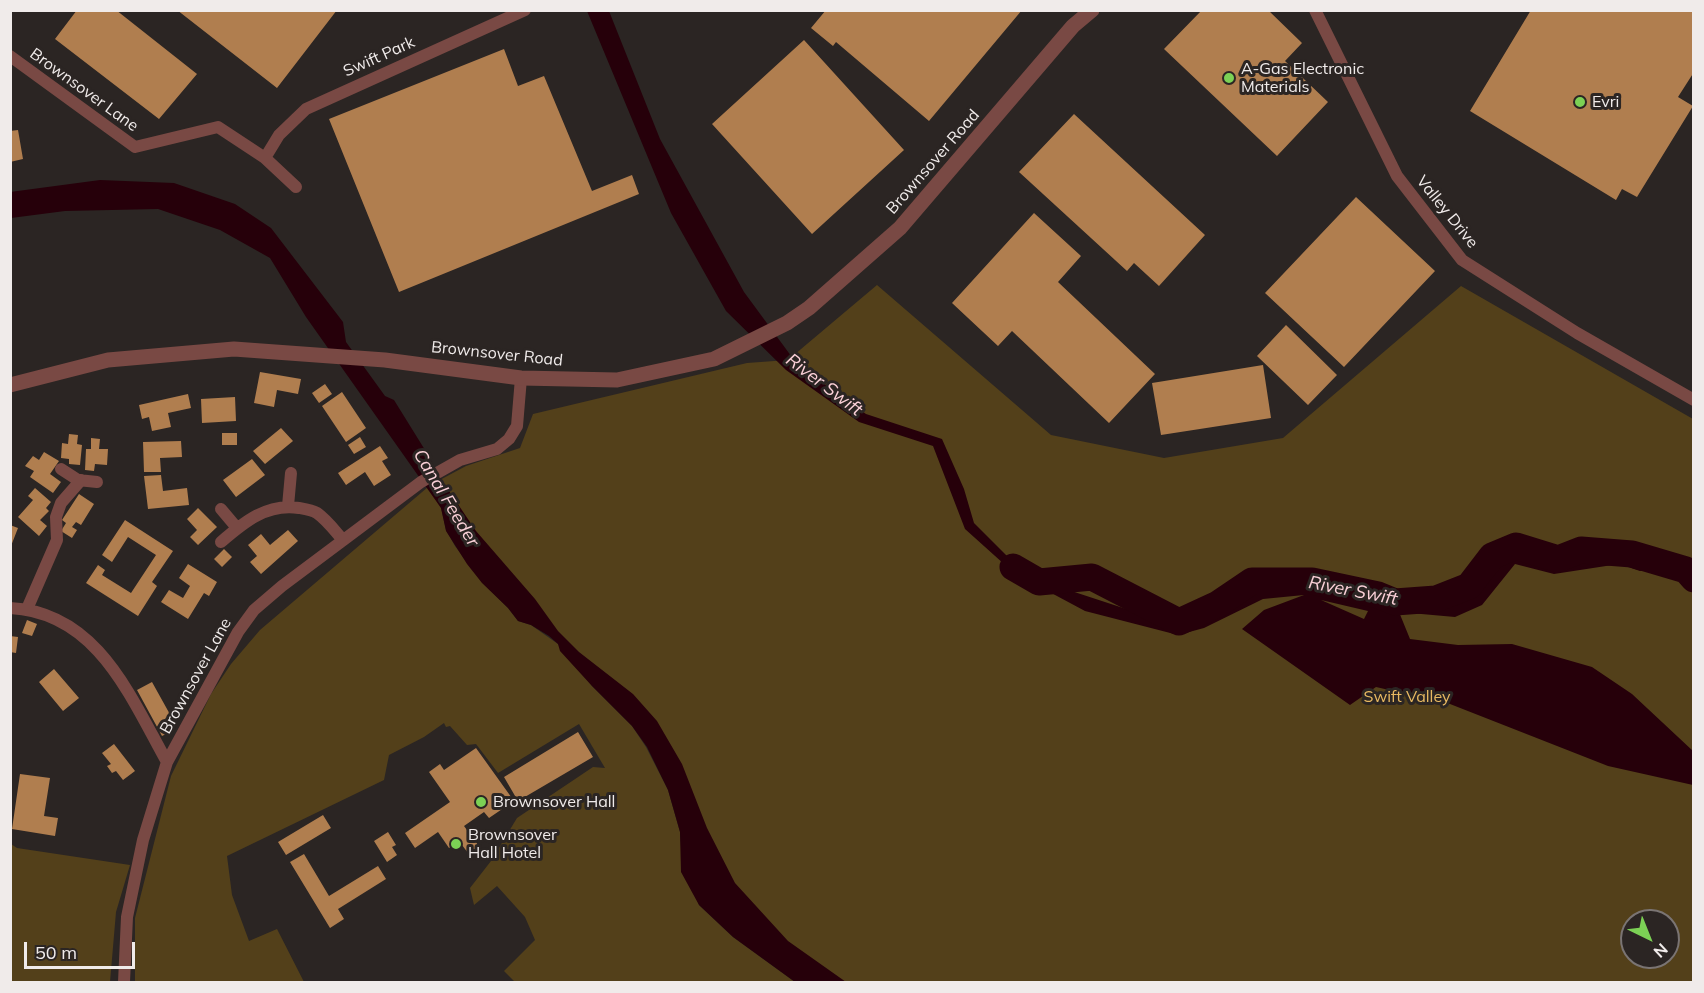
<!DOCTYPE html>
<style>
body{margin:0}
#map{position:relative;width:1704px;height:993px;overflow:hidden;background:#2b2523;font-family:Mulish,sans-serif}
canvas{display:block}
.frame{position:absolute;inset:0;border:12px solid #f0ebea;pointer-events:none}
.north{position:absolute;left:1620px;top:909px;width:60px;height:60px;box-sizing:border-box;background:#2b2523;border:2px solid #7a7473;border-radius:50%;rotate:137deg;font-size:16px;font-weight:700;line-height:24px;text-align:center;color:#f0ebea}
.north::after{content:'';display:block;margin:auto;width:21px;height:27px;background:#7cd155;clip-path:polygon(50% 0,100% 100%,50% 72%,0 100%)}
.scale{position:absolute;left:24px;top:942px;width:111px;height:27px;box-sizing:border-box;border:3px solid #f0ebea;border-top:0;padding-left:8px;font-size:18px;line-height:21px;white-space:nowrap;color:#f0ebea;-webkit-text-stroke:4px #2b2523;paint-order:stroke}
</style>
<div id="map">
<canvas width="1704" height="993"></canvas>
<div class="frame"></div>
<div class="north">N</div>
<div class="scale">50 m</div>
</div>
<script>
const context = document.querySelector('canvas').getContext('2d');
context.lineJoin = 'round';
function paint(path, color) {
  context.fillStyle = color;
  context.fill(path, 'evenodd');
}
function stroke(path, color, width, dash) {
  context.strokeStyle = color;
  context.lineWidth = width;
  context.lineCap = dash ? 'butt' : 'round';
  context.setLineDash(dash || []);
  context.stroke(path);
}
function write(font, color, halo, rows, align = 'center') {
  context.font = font + ' Mulish,sans-serif';
  context.lineWidth = 6;
  context.setLineDash([]);
  context.textBaseline = 'middle';
  context.strokeStyle = halo;
  context.fillStyle = color;
  for (const [text, x, y, turn = 0] of rows) {
    context.save();
    context.translate(x, y);
    context.rotate((+turn || 0) * Math.PI / 180);
    context.textAlign = isNaN(turn) ? turn : align;
    if (halo) context.strokeText(text, 0, 0);
    context.fillText(text, 0, 0);
    context.restore();
  }
}
paint(new Path2D(`
 M877,285L1051,435L1164,458L1283,438L1461,286L1693,419V982H821L744,921L656,745L468,541L438,481L466,466L520,448L533,414L747,363L788,360ZM1632,921H1668V957H1632Z
 M428,487L441,508L446,530L455,546L482,582L508,608L518,621L531,625L558,644L592,686L632,726L646,747L668,790L680,832L681,848L699,905L733,937L795,982H515L504,971L535,940L525,917L497,886L474,905L470,888L491,861L517,818L593,767L605,768L579,724L498,773L476,744L467,745L450,726L446,727L444,723L424,737L389,755L384,780L227,856L232,895L249,941L277,929L304,982H135V918L171,776L211,694L231,664L260,630Z
 M11,844L17,848L130,865L116,912L110,982H11Z`), '#53401a');
paint(new Path2D(`
 M587,11H609L660,139L744,292L797,364L866,414L942,439L964,489L974,523L1010,559L1050,584L1172,624L1189,621L1260,587L1305,584L1374,601L1378,595L1395,602L1397,607C1423,607 1453,612 1475,595C1490,583 1498,565 1514,554L1554,563L1579,555L1645,561L1661,560L1693,576V586L1661,567L1640,571L1619,564L1554,574L1515,564L1482,605L1455,617L1399,612L1410,639L1458,645L1512,644L1592,667L1632,694L1693,751V785L1608,766L1450,704L1376,687L1350,705L1242,629L1264,610L1304,595L1263,599L1204,628L1178,635L1085,611L1014,573L965,529L933,446L859,422L786,370L726,311L671,213ZM1321,600L1368,611L1364,619Z
 M100,180L174,183L235,204L271,228L343,322L346,342L385,396L394,400L425,450L441,479L476,531L535,599L558,631L579,652L633,694L657,721L682,764L707,828L735,883L788,941L846,982H795L733,937L699,905L681,872L680,832L668,790L647,747L632,726L592,686L560,651L558,644L549,636L531,625L518,621L508,608L482,583L467,564L446,531L441,508L306,317L270,258L220,230L158,209L65,211L11,218L10,192Z`), '#26000a');
stroke(new Path2D(`
 M1013,567L1039,582L1092,577L1179,622L1218,604L1252,581H1312L1378,595L1395,602L1436,599L1469,586L1492,556L1516,546L1558,559L1581,550L1632,554L1686,570L1694,579`), '#26000a', 27);
paint(new Path2D(`
 M77,10H116L197,74L159,119L55,39Z
 M177,10H337L277,88Z
 M826,10H1022L929,121L836,42L833,46L811,28Z
 M1202,10H1268L1302,43L1285,61L1328,102L1277,156L1164,49Z
 M1531,10H1694V72L1678,97L1693,106L1637,197L1622,189L1616,200L1470,111Z
 M804,40L904,150L812,234L712,124Z
 M504,49L518,86L544,76L592,191L632,175L639,194L399,292L329,119Z
 M1074,114L1205,235L1159,286L1134,263L1127,271L1019,172Z
 M18,130L23,159L10,162V131Z
 M1356,197L1435,271L1344,367L1265,293Z
 M1034,213L1081,256L1058,282L1155,374L1109,423L1012,331L998,346L952,303Z
 M1286,325L1337,375L1308,405L1257,356Z
 M1263,365L1271,418L1161,435L1152,383Z
 M260,372L301,379L298,394L277,390L274,407L254,403Z
 M325,384L332,394L319,403L312,393Z
 M342,392L366,428L346,442L322,406Z
 M188,394L191,408L168,413L171,427L152,431L149,417L142,419L139,405Z
 M235,397L236,421L202,423L201,399Z
 M281,428L293,441L265,464L253,451Z
 M222,433H237V445H222Z
 M69,434L78,435L77,444L82,445L80,465L69,464V459L61,458L62,443L68,444Z
 M360,437L366,447L354,454L348,445Z
 M91,438L100,439L99,449H108L107,465L95,464L94,471L85,470L86,449H91Z
 M181,441L182,457L160,458L161,472H144L143,442Z
 M380,446L388,458L382,461L391,475L374,486L365,472L346,485L338,473Z
 M44,452L59,461L50,474L61,482L53,493L30,477L34,471L25,466L33,456L39,460Z
 M252,459L265,475L236,497L223,480Z
 M161,475L163,491L187,488L189,505L148,509L144,476Z
 M35,488L51,502L46,508L49,511L40,520L47,526L39,536L18,517L33,500L28,496Z
 M79,494L94,504L81,525L76,522L72,527L77,530L72,538L61,531L66,523L62,520Z
 M198,508L217,527L198,545L190,537L197,530L187,519Z
 M125,520L173,551L152,582L157,586L138,616L86,583L98,565L105,570L102,575L131,593L156,555L128,537L112,562L102,555Z
 M10,525L18,528L11,546H10Z
 M288,530L298,541L261,574L250,562L257,556L248,545L261,534L270,545Z
 M224,549L232,557L222,567L214,559Z
 M188,564L217,582L209,596L204,593L188,619L161,602L169,590L183,598L190,586L179,578Z
 M27,620L37,624L32,636L22,633Z
 M10,636L18,637L16,653L10,652Z
 M54,669L79,698L63,711L39,682Z
 M152,682L172,718L166,721L172,731L162,736L137,690Z
 M578,732L593,757L518,801L504,777Z
 M114,744L135,771L123,780L116,771L112,773L107,766L111,764L102,753Z
 M476,748L514,801L489,818L484,812L464,826L481,849L471,857L459,841L449,848L438,832L415,848L405,833L450,802L429,772L440,764L444,770Z
 M20,774L50,778L44,816L58,818L55,836L12,829Z
 M323,815L331,828L286,855L278,842Z
 M388,832L396,845L392,847L397,855L387,862L374,841Z
 M304,854L329,896L378,866L386,879L338,909L344,919L330,928L290,862Z`), '#b07e4f');
stroke(new Path2D(`
 M1315,10L1397,176L1462,260L1577,333L1694,400
 M10,56L135,147L218,127L265,158L296,187
 M265,158L279,135L306,109L525,10
 M61,469L78,480L97,482
 M288,506L291,473
 M221,509L237,528
 M221,542C244,522 267,503 299,508C305,509 312,510 317,513C327,520 335,531 343,540
 M10,608C97,612 130,696 167,762
 M27,609L57,540L56,517L61,503L81,480
 M124,982L127,917L143,840L167,762L238,632L254,610L282,586L421,482L460,460L497,449L509,439L517,426L521,378`), '#794944', 12);
stroke(new Path2D(`
 M10,385L108,360L234,349L385,360L521,378L617,380L714,359L787,323L809,308L900,228L1073,26L1092,10`), '#794944', 15);
for (const [x, y, r, color] of [
 [1229,78,6,"#7cd155"],
 [1580,102,6,"#7cd155"],
 [481,802,6,"#7cd155"],
 [456,844,6,"#7cd155"]
]) {
  const dot = new Path2D();
  dot.arc(x, y, r, 0, 2 * Math.PI);
  context.fillStyle = color;
  context.fill(dot);
  stroke(dot, '#2b2523', 2);
}
write('16px', '#f0ebea', '#2b2523', [
 ["Swift Park",379,57,-24],
 ["Brownsover Lane",84,90,36],
 ["Brownsover Road",933,162,-49],
 ["Valley Drive",1447,212,51],
 ["Brownsover Road",497,354,6],
 ["Brownsover Lane",196,676,-61]
]);
write('16px', '#f0ebea', '#2b2523', [
 ["A-Gas Electronic",1241,69],
 ["Materials",1241,87],
 ["Evri",1592,102],
 ["Brownsover Hall",493,802],
 ["Brownsover",468,835],
 ["Hall Hotel",468,853]
], 'left');
write('16px', '#e8b961', '#2b2523', [
 ["Swift Valley",1407,697]
]);
write('italic 18px', '#fbd1d8', '#2b2523', [
 ["River Swift",824,385,37],
 ["Canal Feeder",446,498,59],
 ["River Swift",1353,591,11]
]);
</script>
